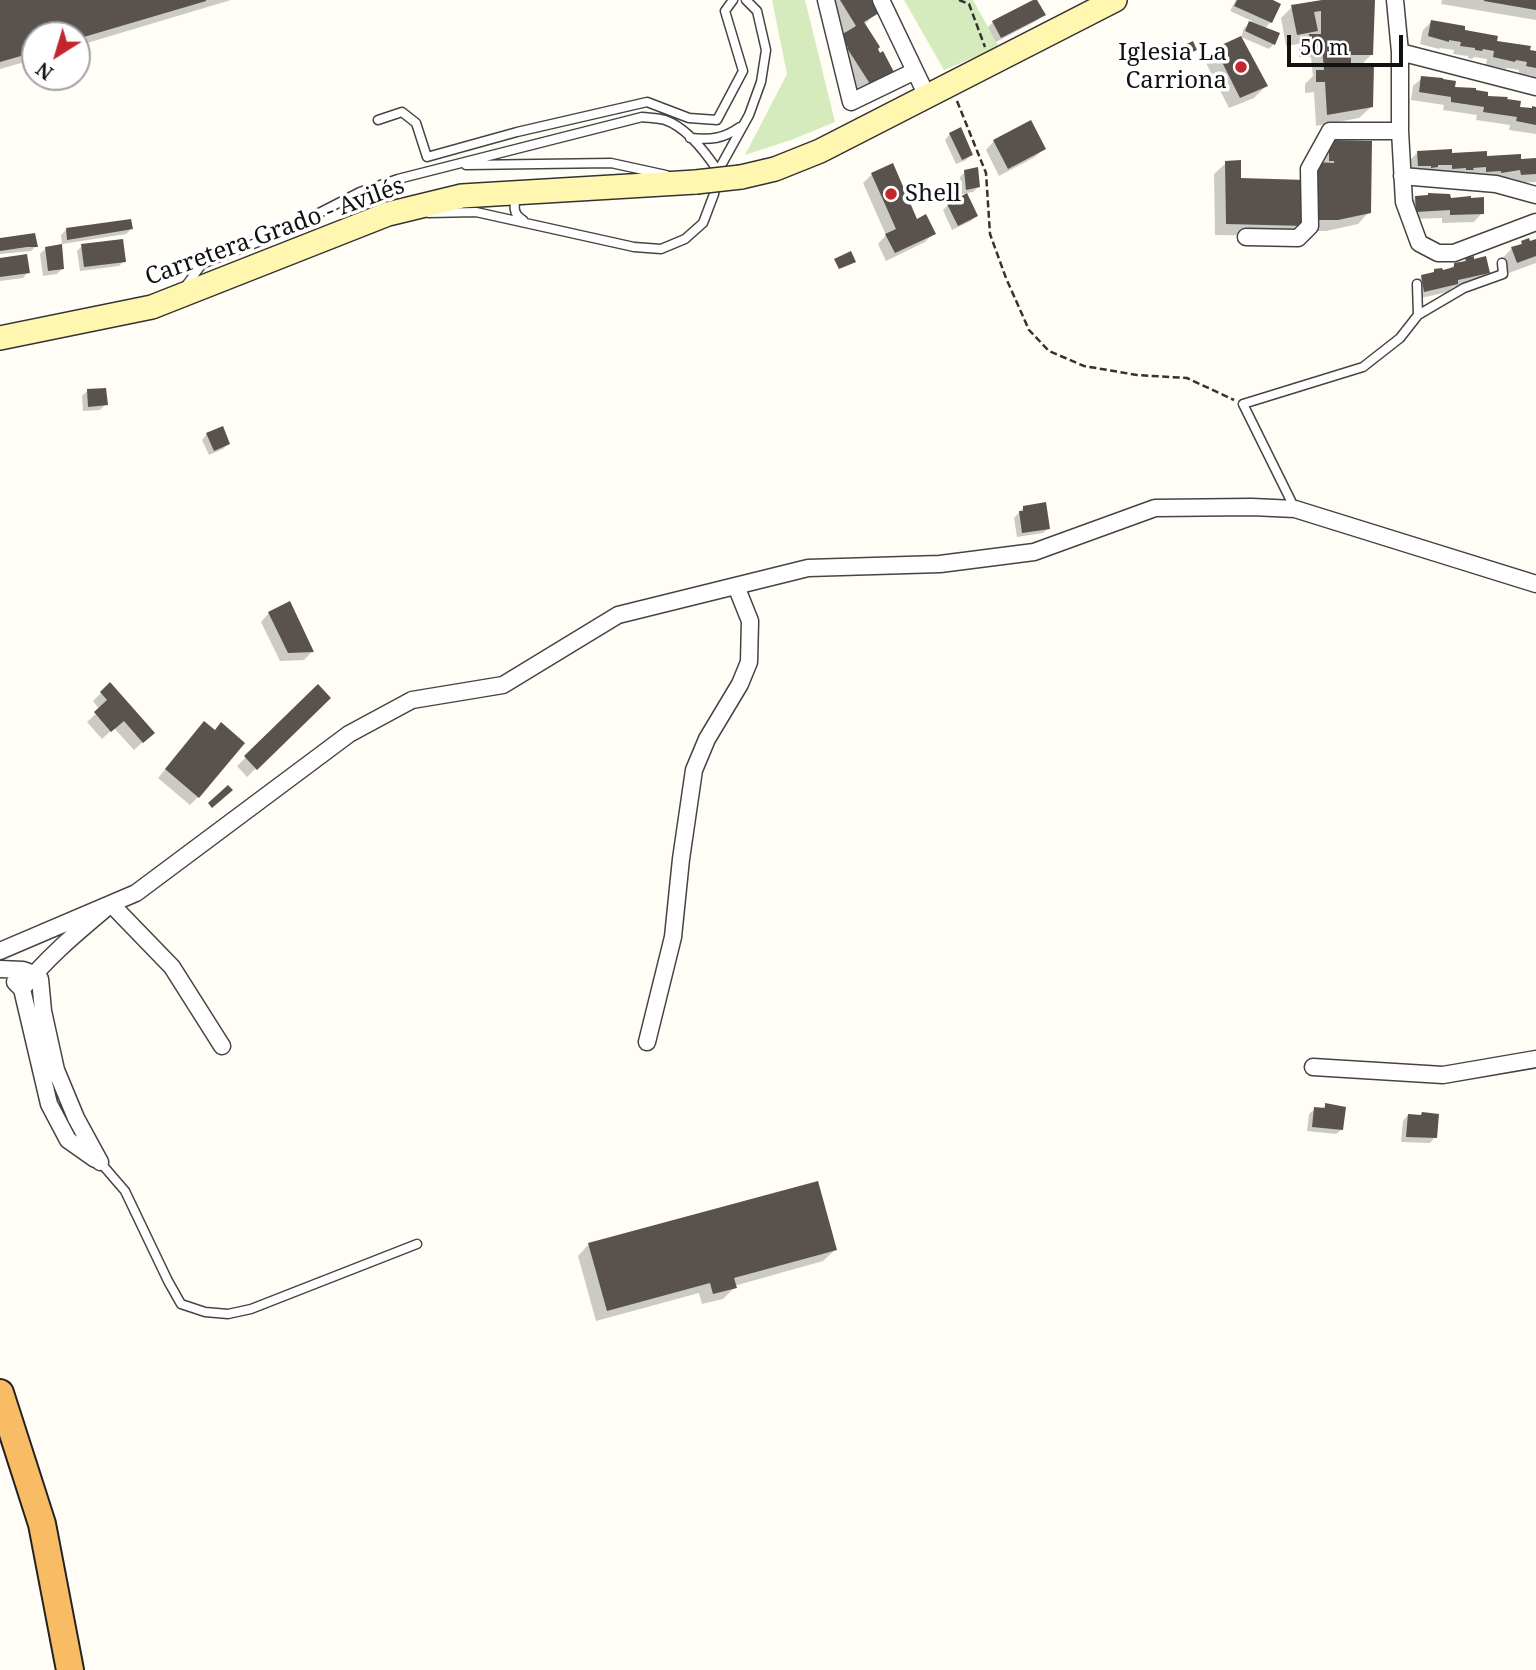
<!DOCTYPE html>
<meta charset="utf-8">
<style>
body{margin:0}
#map{position:relative;width:1536px;height:1670px;overflow:hidden;background:#fffdf5;font-family:"Noto Serif",serif}
canvas{display:block}
.north{position:absolute;left:21px;top:21px;width:70px;height:70px;box-sizing:border-box;background:#fff;border:2px solid #a0a0a0;border-radius:50%;rotate:217deg;font-size:19px;font-weight:700;line-height:28px;text-align:center;color:#111}
.north::after{content:'';display:block;margin:auto;width:24px;height:32px;background:#c4262e;clip-path:polygon(50% 0,100% 100%,50% 72%,0 100%)}
.scale{position:absolute;left:1287px;top:35px;width:116px;height:32px;box-sizing:border-box;border:4px solid #111;border-top:0;padding-left:9px;font-size:21px;line-height:24px;white-space:nowrap;color:#111;-webkit-text-stroke:5px #fff;paint-order:stroke}
</style>
<div id="map">
<canvas width="1536" height="1670"></canvas>
<div class="north">N</div>
<div class="scale">50 m</div>
</div>
<script>
const context = document.querySelector('canvas').getContext('2d');
context.lineJoin = 'round';
function paint(path, color) {
  context.fillStyle = color;
  context.fill(path, 'evenodd');
}
function stroke(path, color, width, dash) {
  context.strokeStyle = color;
  context.lineWidth = width;
  context.lineCap = dash ? 'butt' : 'round';
  context.setLineDash(dash || []);
  context.stroke(path);
}
function write(font, color, halo, rows, align = 'center') {
  context.font = font + ' "Noto Serif",serif';
  context.lineWidth = 7;
  context.setLineDash([]);
  context.textBaseline = 'middle';
  context.strokeStyle = halo;
  context.fillStyle = color;
  for (const [text, x, y, turn = 0] of rows) {
    context.save();
    context.translate(x, y);
    context.rotate((+turn || 0) * Math.PI / 180);
    context.textAlign = isNaN(turn) ? turn : align;
    if (halo) context.strokeText(text, 0, 0);
    context.fillText(text, 0, 0);
    context.restore();
  }
}
paint(new Path2D(`
 M772,0H805L835,122L791,140L745,155L787,74Z
 M904,0H973L999,47L944,70Z`), '#d5ebbd');
paint(new Path2D(`
 M0,0H231L77,46V35H35V59L0,69Z
 M822,0H871L877,12L864,25L876,49L881,85L860,97L831,48L844,36Z
 M1236,0H1269L1271,22L1264,29L1274,44L1269,49L1241,37L1244,28L1252,21L1230,11Z
 M1328,0H1373L1372,54L1358,68L1371,107L1359,118L1316,126L1314,92L1305,93V84L1313,76L1311,57H1299V48L1304,43L1286,46L1281,18L1292,7Z
 M1442,0H1536V20L1441,4Z
 M1043,15L1038,20L996,42L988,27L993,22Z
 M1431,22L1495,42L1536,53V79L1531,78L1532,76L1519,74V70L1507,68L1505,69L1486,65L1487,59L1474,57L1472,59L1468,58V56L1453,54L1454,50L1440,48L1439,49L1420,44L1423,30Z
 M1216,50L1266,86L1254,98L1229,108L1205,61Z
 M1422,78L1518,108L1536,109V134L1509,130L1510,125L1476,120L1477,115L1443,110L1444,105L1411,100L1413,86Z
 M950,134L971,154L966,160L956,164L945,140Z
 M994,141L1044,149L1035,157L999,176L986,150Z
 M1330,142L1369,212L1358,224L1326,231H1304L1292,236L1215,235L1214,174L1226,163L1239,180L1304,181Z
 M1418,152L1519,161L1536,160V182L1513,183L1512,178L1493,181L1410,174L1409,161Z
 M965,172L978,187L973,192L962,194L960,177Z
 M872,174L916,221L933,234L925,242L886,261L878,244L886,235L863,183Z
 M1416,197L1449,200L1482,213L1474,222L1442,223V218L1408,219V206Z
 M948,205L976,216L971,221L952,230L943,210Z
 M131,229L126,234L62,244L61,235L66,230Z
 M0,240L36,246L31,251L0,254Z
 M1536,241V263L1506,274L1501,260L1512,248L1517,247L1522,243H1529Z
 M82,246L124,261L119,266L80,271L77,251Z
 M46,248L62,269L57,274L43,276L40,254Z
 M1466,259L1488,272L1480,281L1453,287L1448,292L1416,299L1413,285L1422,276L1431,274L1434,271L1449,270L1454,265L1462,263Z
 M0,260L28,272L23,278L0,281Z
 M87,391L106,404L100,410L83,411L82,396Z
 M207,434L228,444L223,449L209,455L202,440Z
 M1023,508L1049,528L1043,533L1017,537L1014,518Z
 M269,613L312,652L304,660L280,661L261,622Z
 M318,687L329,698L247,777L237,766Z
 M101,693L144,741L134,750L114,728L102,739L87,722L100,710L93,701Z
 M214,731L198,797L190,805L158,778L196,732Z
 M1326,1105L1342,1129L1336,1134L1307,1131L1309,1114L1315,1109H1321Z
 M1408,1115L1435,1137L1430,1143L1401,1142L1403,1121Z
 M589,1244L835,1250L823,1261L734,1286L735,1287L723,1299L702,1304L699,1293L596,1321L578,1256Z`), '#0003');
paint(new Path2D(`
 M0,0H206V1L77,39V35H35V52L0,62Z
 M840,0H872L879,13L864,22L880,47L878,49L880,53L883,51L895,74L872,87L847,48H848L841,35L856,26Z
 M1033,0H1037L1046,15L1001,38L992,21Z
 M1237,0H1273L1281,4L1272,23L1234,6Z
 M1322,0H1375L1373,55H1351V67L1374,64L1373,107L1327,115L1325,82H1316V70H1324L1322,46L1310,47V44L1309,34H1321V11L1314,12L1318,31L1297,35L1291,5Z
 M1484,0H1536V10L1484,1Z
 M1431,20L1465,26V30L1498,36L1497,41L1531,46L1530,50L1536,51V68L1526,66L1527,62L1516,60L1515,62L1493,57L1494,51L1483,49L1482,51L1475,50V48L1460,46L1461,42L1449,40V42L1428,36Z
 M1249,21L1280,33L1275,45L1245,31Z
 M1241,36L1268,86L1240,98L1215,48Z
 M1193,41L1197,50L1184,56L1180,47Z
 M1421,76L1443,78V79L1456,81L1455,87L1476,88V90L1488,92V96L1508,97L1507,99L1521,101L1520,107L1532,108V106L1536,107V125L1516,121L1517,117L1483,112L1484,107L1451,102V97L1419,92Z
 M1031,120L1046,149L1008,169L993,140Z
 M961,127L973,155L962,160L949,133Z
 M1329,140L1372,141L1371,213L1338,220H1314L1315,162L1334,163V161H1329Z
 M1452,149V153L1487,151V156L1521,154V159L1536,158V174L1521,175L1520,170L1501,173V171L1486,172V167L1473,168L1474,170H1466V168L1452,169V165H1438V167L1431,168V166H1418L1417,151Z
 M1241,160V178L1306,180V226L1226,224L1225,161Z
 M893,163L917,219L926,214L936,234L895,253L885,234L896,229L871,173Z
 M978,167L980,187L966,190L964,170Z
 M967,193L978,216L958,226L947,204Z
 M1428,193L1450,194L1451,198L1471,196V198L1484,197V214L1450,215V210L1416,212L1415,196L1428,195Z
 M131,219L133,229L67,240L66,228Z
 M35,233L38,247H27L0,251V238Z
 M1529,238L1530,241L1536,239V256L1517,263L1511,247L1522,244L1521,241Z
 M123,239L126,262L84,267L81,244Z
 M62,244L64,269L48,271L45,247Z
 M851,251L856,262L839,269L834,259Z
 M27,254L30,273L0,277V258Z
 M1474,256V259L1486,256L1490,273L1458,280V284L1424,292L1421,275L1434,272V269L1442,268L1443,270L1454,267V263L1466,261L1465,258Z
 M106,388L108,405L88,407L87,389Z
 M223,426L230,444L214,451L206,433Z
 M1046,502L1050,529L1022,533L1019,511H1023V506Z
 M290,601L314,652L288,653L268,612Z
 M110,682L155,733L143,743L124,721L111,732L94,712L107,700L100,692Z
 M318,684L331,698L257,770L244,756Z
 M204,721L215,730L221,722L245,743L199,798L165,769Z
 M228,785L233,790L212,808L208,803Z
 M1325,1103L1346,1107L1343,1130L1312,1127L1314,1107L1325,1108Z
 M1422,1112L1439,1114L1437,1138L1406,1137L1408,1114L1421,1115Z
 M818,1181L837,1250L734,1278L737,1288L713,1294L710,1283L607,1311L588,1243Z`), '#5a524d');
const service = new Path2D(`
 M378,120L402,112L416,123L427,157L517,132L647,102L689,118L717,120L743,71L725,11L733,0
 M690,138C711,140 723,139 740,127
 M466,165L611,163L666,175
 M517,195C514,205 512,214 523,220
 M429,213L476,212L634,247L661,249L685,239L703,223L714,194L718,171L749,115L761,82L766,50L757,11L746,0
 M185,287L202,264L276,235L360,192L398,179L642,117C649,118 658,118 665,120C686,127 706,153 718,171
 M1418,315L1464,288L1503,274L1502,263
 M1295,509L1243,404L1363,367L1400,338L1418,315L1417,284
 M100,1162L125,1191L168,1281L181,1304L205,1312L228,1314L251,1309L417,1244`);
const minor = new Path2D(`
 M826,0L851,102L915,71
 M881,0L927,96
 M1395,0L1400,52V131L1404,202L1419,243L1438,253H1454L1536,222
 M1400,52L1536,87
 M1402,176L1496,184L1536,195
 M1246,237L1298,238L1310,226L1309,169L1330,131H1400
 M0,951L136,893L349,734L412,700L503,685L618,615L808,568L940,564L1034,552L1155,508L1252,507L1295,509L1536,584
 M0,969L23,970L34,974L40,979L43,1011L56,1070L76,1118L100,1162
 M15,982L22,989L49,1104L68,1140L95,1159
 M22,989C48,956 79,931 111,904L172,967L222,1046
 M647,1042L673,937L681,859L694,770L707,739L740,684L749,662L750,621L736,586
 M1313,1067L1443,1075L1536,1059`);
const secondary = new Path2D(`
 M741,177L775,169L820,151L1115,0
 M0,338L152,307L388,214L462,196L696,182`);
const trunk = new Path2D(`
 M0,1393L42,1524L70,1670`);
stroke(service, '#444', 11);
stroke(minor, '#444', 19);
stroke(secondary, '#333', 26);
stroke(trunk, '#222', 30);
stroke(new Path2D(`
 M959,0L969,4L985,47
 M957,101L986,173L990,234L1006,278L1029,330L1049,351L1084,366L1137,375L1187,378L1234,400`), '#333', 2.5, [7, 3.5]);
stroke(service, '#fff', 8);
stroke(minor, '#fff', 16);
stroke(secondary, '#fff6b0', 23);
stroke(trunk, '#f7bc64', 26);
const secondaryBridge = new Path2D(`
 M696,182L741,177`);
stroke(secondaryBridge, '#333', 26, []);
stroke(secondaryBridge, '#fff6b0', 23);
for (const [x, y, r, color] of [
 [1241,67,7,"#c4262e"],
 [891,194,7,"#c4262e"]
]) {
  const dot = new Path2D();
  dot.arc(x, y, r, 0, 2 * Math.PI);
  context.fillStyle = color;
  context.fill(dot);
  stroke(dot, '#fff', 2.5);
}
write('24px', '#111', '#fff', [
 ["Iglesia La",1227,53],
 ["Carriona",1227,81],
 ["Shell",905,194,"left"]
], 'right');
write('24px', '#111', '#fff', [
 ["Carretera Grado - Avilés",275,232,-20]
]);
</script>
